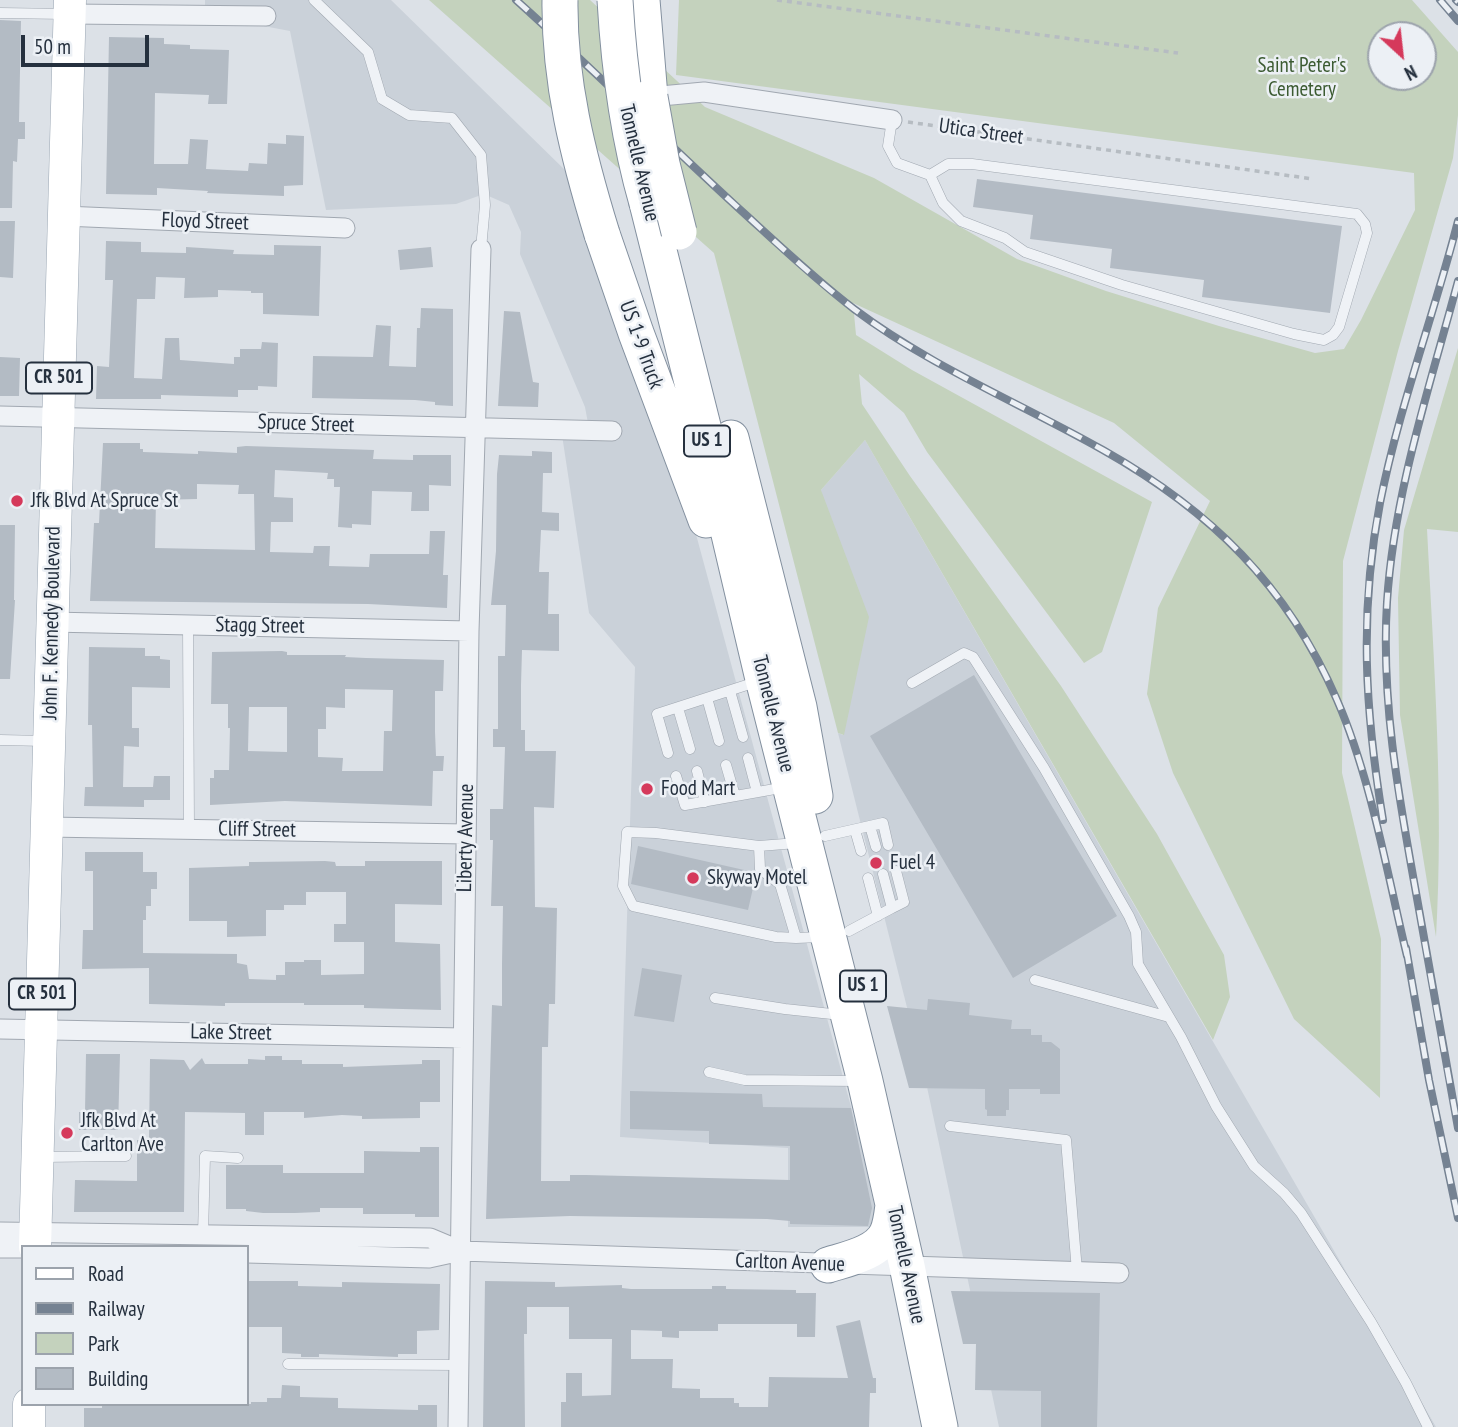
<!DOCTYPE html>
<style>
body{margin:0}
#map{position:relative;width:1458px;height:1427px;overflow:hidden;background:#dce1e7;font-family:"PT Sans Narrow",sans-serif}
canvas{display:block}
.legend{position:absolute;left:21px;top:1245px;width:228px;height:161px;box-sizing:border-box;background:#ecf0f5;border:2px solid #9ca3ac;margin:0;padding:9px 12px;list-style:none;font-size:21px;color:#25303e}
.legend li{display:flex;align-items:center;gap:14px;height:35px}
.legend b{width:35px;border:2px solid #9ca3ac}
.north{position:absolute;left:1367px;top:21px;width:70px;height:70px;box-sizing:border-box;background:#ecf0f5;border:2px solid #9ca3ac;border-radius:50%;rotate:153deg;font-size:19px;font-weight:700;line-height:28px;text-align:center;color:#25303e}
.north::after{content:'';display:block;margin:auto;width:24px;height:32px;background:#d5395b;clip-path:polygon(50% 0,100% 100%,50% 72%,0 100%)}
.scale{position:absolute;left:21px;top:35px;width:128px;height:32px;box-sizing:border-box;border:4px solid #25303e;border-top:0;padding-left:9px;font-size:21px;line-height:24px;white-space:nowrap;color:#25303e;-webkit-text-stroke:5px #ecf0f5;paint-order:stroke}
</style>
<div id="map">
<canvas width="1458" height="1427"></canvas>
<ul class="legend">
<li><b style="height:9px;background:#fff"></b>Road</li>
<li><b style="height:9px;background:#758292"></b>Railway</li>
<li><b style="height:19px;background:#c4d2bd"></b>Park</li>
<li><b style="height:19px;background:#b3bbc4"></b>Building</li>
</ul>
<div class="north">N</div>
<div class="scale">50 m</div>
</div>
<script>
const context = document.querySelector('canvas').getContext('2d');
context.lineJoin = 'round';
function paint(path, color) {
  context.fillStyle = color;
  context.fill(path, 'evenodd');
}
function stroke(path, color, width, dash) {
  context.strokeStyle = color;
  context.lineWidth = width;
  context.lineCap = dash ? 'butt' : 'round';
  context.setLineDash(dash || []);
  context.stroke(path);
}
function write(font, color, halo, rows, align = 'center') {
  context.font = font + ' "PT Sans Narrow",sans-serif';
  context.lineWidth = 5;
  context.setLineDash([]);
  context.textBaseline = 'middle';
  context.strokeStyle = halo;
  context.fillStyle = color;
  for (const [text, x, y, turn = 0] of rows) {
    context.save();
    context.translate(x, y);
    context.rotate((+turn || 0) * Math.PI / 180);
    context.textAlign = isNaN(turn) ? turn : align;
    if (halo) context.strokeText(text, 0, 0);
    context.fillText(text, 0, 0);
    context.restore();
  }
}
paint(new Path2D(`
 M205,0H391L609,213L860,1140L879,1227H788V1148L620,1137L635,667L589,613L562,435L590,434L585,407L520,254L521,232L509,205L484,194L456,204L326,210L290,31L205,15Z
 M865,440L1436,1427H999L927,1087L838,733L843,735L821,490Z`), '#cad1d9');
paint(new Path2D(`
 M429,0H590L705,107L874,178L1017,259L1106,291L1219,326L1315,353L1344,349L1361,320L1415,210L1414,173L676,75L679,0H1412L1458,52V115L1453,158L1398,351L1343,561L1342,773L1381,939L1380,1098L1294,1019L1173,773L1147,694L1158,608L1210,501L1114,423L853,303L856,335L912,370L1152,502L1102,652L1084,663L927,452L904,413L859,374L862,404L910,476L1061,686L1157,834L1224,955L1230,997L1213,1040L865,440L821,490L869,617L844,735L838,733L714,253ZM1381,35H1423V77H1381Z
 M1458,348V532L1427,529C1434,665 1444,802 1436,937L1400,715L1398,598L1404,530Z`), '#c4d2bd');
paint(new Path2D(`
 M0,20L21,21L19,122H25V139H18L17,162L13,161L12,208H0Z
 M109,37L164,38V44L190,45V49L229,50L227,104H208L209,95L155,93L154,164H188L190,139L208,140L206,169L248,171L249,163L267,164L268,143L286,144V135L304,136L303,185L284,186V196L207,193L208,191L157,188V195L106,194Z
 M977,179L1342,226L1330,313L1202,297L1204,280L1110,268L1112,249L1030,239L1033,215L973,207Z
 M0,221H15L13,278L0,277Z
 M106,241L141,242V252L186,253V247L234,250L233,254L274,255V245L321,246L319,316L263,314V293H251V291L218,290V297L184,298L185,278L156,277L155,299H137L134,378L162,379L165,338H179L180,360L234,364V357H240V349H261L262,342L278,343L277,387L258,386V390H238V397L161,395V399H96L97,366L109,367L113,280H105Z
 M431,247L433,267L400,270L398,250Z
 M421,308L453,309V406L435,405V402L415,400L312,398L313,356L373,357L376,325L391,326L389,366L416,367L417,328H420Z
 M504,311L520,312L533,382L539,383L538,407L498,406Z
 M0,357L20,358L19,396H0Z
 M103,443H140V449H143V452L198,454V451L237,453V447L246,446L374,450L373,459L413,460V455H451V486L429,485V511H411L412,492L372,491L371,525L352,524V528L338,527L340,487H334V479H327L328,473L275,470L274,497L293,498V522H271L270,552L313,553L314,546H330L329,566L369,567L370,554H429L430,531H445L443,575H448L447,608L368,604L90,601L94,523H99ZM197,484L239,485L238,494H254L255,550L155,548L156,500L197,499Z
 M532,451L552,452V473H543L542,512L559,513V531L541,530L539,572H549L548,614H559V651L522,650L521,685V730H525V751H556L554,808L534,807L535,907L557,908L555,1004H549L548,1047H542L541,1181H570V1175H586L790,1180V1146L709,1144V1131L630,1129V1091L762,1094L763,1107L851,1108L872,1208L868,1226L790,1224V1221L767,1219L570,1216L486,1219L492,1005L502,1006V964L503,906H491L493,840H490V809H503L505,747H493V729H498V656H505L506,605H491L496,551L497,474L499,455L532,456Z
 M0,525H15L14,600H15L10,679H0Z
 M89,647L145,648V656H160V659L170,660V688L132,687V728H139V747L124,746L123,787H153L154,776H170V800H144V807L84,806L85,787H93L92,725H88Z
 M282,651L287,652V655H346L345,657L366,658L444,660L443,691H435V732L436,756H444L443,771H433L432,806L285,801L210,805V778H214V770H229L230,728H228V704H211L212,652ZM345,689L393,690L392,731H384L383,771H342L343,758L318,757V729H326V707L345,708ZM249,707H287V752L248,751Z
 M974,675L1117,916L1013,978L870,736Z
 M638,846L753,872L756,875L748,910L631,884Z
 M85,852H143V872H157V889H151V906H146V920H143V953L237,954V963L247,965L249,979L276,980V975H285V962H304V960H321V975L364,974V942H334V924H346V892H306V905H284V910H266V936L227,937V921H189V868L249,866V862H254L325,861L335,862L336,866H365V861H442V905L395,904V942L440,944L441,1010L364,1008V1005H304V1003H225V1006L149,1004V968L82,969L83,930H93V871H85Z
 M642,968L682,975L674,1022L634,1016Z
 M928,999L970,1003L969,1015L1012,1020L1011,1029H1031V1035H1042V1042H1051L1060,1049V1094H1040V1089H1009V1110H1006V1116H987V1110L985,1109V1089L909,1088L887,1006L927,1010Z
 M86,1054H120L118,1130H79V1112H85Z
 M265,1056H282V1060H302V1064H343V1067L422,1064V1060H440V1102H420V1118L362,1119V1116L342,1115L304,1118V1112H264V1135H245V1113L185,1112L184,1212H74L75,1180L137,1181V1140H149L150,1059L184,1060L190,1070L202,1058L205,1064H248V1059L265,1060Z
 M420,1147H439V1217H415V1214H363V1208H320V1212L295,1213H263L246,1211V1209H226V1165H283V1173H364V1151L420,1152Z
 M247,1281H298V1286L342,1287V1282L440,1284L439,1330L417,1331V1354H398V1357L319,1354V1357H301V1354L282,1353V1327H247Z
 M485,1281L555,1282V1287L622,1285V1288L631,1289H712V1286H726V1289L796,1290V1293H816L815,1337H797V1324H718V1331H679V1338L662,1337V1331L631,1330V1359H673L672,1388L700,1389V1398H734V1403H739V1407H768L769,1377L848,1378L836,1326L860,1320L873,1378H876V1393H870L869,1427H561V1402H566V1373H582V1396L611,1395L612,1339H569V1307H527V1334H524L525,1427H483Z
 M951,1291L1100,1293L1097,1427H1041V1391L975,1390L976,1344H963Z
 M282,1385L300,1386V1397L338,1398V1408L418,1410V1405H437V1427H84V1408H102V1404H251V1402H267V1398H281Z`), '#b3bbc4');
const lane = new Path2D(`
 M314,0L368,52L382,99L409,115L452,118L481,155L485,205L481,249
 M0,13L66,14
 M892,120L888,146L897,163L930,175L943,203L961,221L1005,238L1025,252L1122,285L1294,334L1324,340L1333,335L1339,327L1367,233L1365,224L1357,214L972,164H948L930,175
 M188,624L189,829
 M912,683L964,653L973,657L1044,768L1129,916L1136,932L1138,964L1181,1037L1216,1106L1254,1166L1284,1193L1301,1213L1371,1322L1406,1383L1428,1427
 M730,691L743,737
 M707,698L719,741
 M678,708L690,749
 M0,740L45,741
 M668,753L657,714L756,682
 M748,758L757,792
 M726,765L735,796
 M697,771L705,802
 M676,776L685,805L786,787
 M870,826L876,847
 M855,830L861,851
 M825,836L883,823L888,845
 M759,846L760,869L780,884L796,938L821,937
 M868,878L878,916
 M892,908L904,902L896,871
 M849,931L892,908L883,874
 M796,938L776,937L633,906L623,886L627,832L656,833L759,846L797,843
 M1035,980L1169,1017
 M715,998L785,1009L841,1015
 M709,1072L745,1080L858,1081
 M950,1126L1066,1140L1077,1271
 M41,1157L126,1156
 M203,1235L205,1156L238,1158
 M288,1364L459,1365`);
const street = new Path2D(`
 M70,14L266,16
 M650,97L704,92L892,120
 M64,216L345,228
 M0,416L612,431
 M51,622L469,631
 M47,827L466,834
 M0,1029L463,1038
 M0,1232L430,1238L461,1251
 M0,1248H23
 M247,1253L429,1258L461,1251L1119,1273
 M458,1427L469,631L481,249`);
const primary = new Path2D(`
 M35,1247L70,0
 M29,1427V1404`);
const highway = new Path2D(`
 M642,0L650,97
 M647,203L712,462L763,679L865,1081L907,1266L940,1427
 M602,234L636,333L706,520
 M731,438L799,707L815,796
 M828,1265C847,1259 878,1253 887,1233C891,1224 892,1213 893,1205`);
stroke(lane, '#a1a8b1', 11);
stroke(street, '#a1a8b1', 21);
stroke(primary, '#9ba7b4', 33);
stroke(highway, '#83909f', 37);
stroke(new Path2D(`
 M777,0L1178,53
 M908,122L1313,179`), '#b6bcc2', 3.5, [5, 5]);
stroke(lane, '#eff2f6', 10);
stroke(street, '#eff2f6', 19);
stroke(primary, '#fff', 32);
stroke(highway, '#fff', 35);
const rail = new Path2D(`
 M516,0C594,70 668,144 746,215C781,247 816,280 854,309C931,367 1020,403 1103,450C1211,511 1287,585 1337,700C1371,778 1387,873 1407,956
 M1440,0L1458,21
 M1456,0L1458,2
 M1458,281C1430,386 1394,492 1387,602C1381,698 1398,793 1415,887C1429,967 1443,1047 1458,1128
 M1383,820C1365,711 1359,613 1380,503C1399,407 1434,315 1458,221
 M1406,948L1429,1080L1458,1218`);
stroke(rail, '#758292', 8);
stroke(rail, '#ecf0f5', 5, [16]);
const highwayBridge = new Path2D(`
 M560,0C559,81 578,156 602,234
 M615,0C619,69 628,137 647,203
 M650,97L662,164L679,232`);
stroke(highwayBridge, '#83909f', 37, []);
stroke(highwayBridge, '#fff', 35);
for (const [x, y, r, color] of [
 [17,501,7,"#d5395b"],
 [647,789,7,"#d5395b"],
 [876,863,7,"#d5395b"],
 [693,878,7,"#d5395b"],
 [67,1133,7,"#d5395b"]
]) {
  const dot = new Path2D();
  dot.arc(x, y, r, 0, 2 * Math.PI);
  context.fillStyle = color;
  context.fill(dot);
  stroke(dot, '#ecf0f5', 2.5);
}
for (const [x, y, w] of [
 [59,378,66],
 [707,441,46],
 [863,986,46],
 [42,994,66]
]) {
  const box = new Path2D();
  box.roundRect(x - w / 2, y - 15.5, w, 31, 5);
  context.fillStyle = '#ecf0f5';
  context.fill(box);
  stroke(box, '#25303e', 2);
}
write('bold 19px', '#25303e', null, [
 ["CR 501",59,378],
 ["US 1",707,441],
 ["US 1",863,986],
 ["CR 501",42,994]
]);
write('21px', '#3c5b32', '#ecf0f5', [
 ["Saint Peter's",1302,66],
 ["Cemetery",1302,90]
]);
write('21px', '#25303e', '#ecf0f5', [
 ["Utica Street",981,132,8],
 ["Tonnelle Avenue",639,163,77],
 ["Floyd Street",205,222,2],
 ["US 1-9 Truck",641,345,70],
 ["Spruce Street",306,424,2],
 ["John F. Kennedy Boulevard",52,623,-89],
 ["Stagg Street",260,626,1],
 ["Tonnelle Avenue",773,714,76],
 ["Cliff Street",257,830,1],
 ["Liberty Avenue",466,838,-89],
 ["Lake Street",231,1033,1],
 ["Carlton Avenue",790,1263,2],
 ["Tonnelle Avenue",906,1265,78]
]);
write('21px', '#25303e', '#ecf0f5', [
 ["Jfk Blvd At Spruce St",31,501],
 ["Food Mart",661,789],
 ["Fuel 4",890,863],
 ["Skyway Motel",707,878],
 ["Jfk Blvd At",81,1121],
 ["Carlton Ave",81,1145]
], 'left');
</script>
